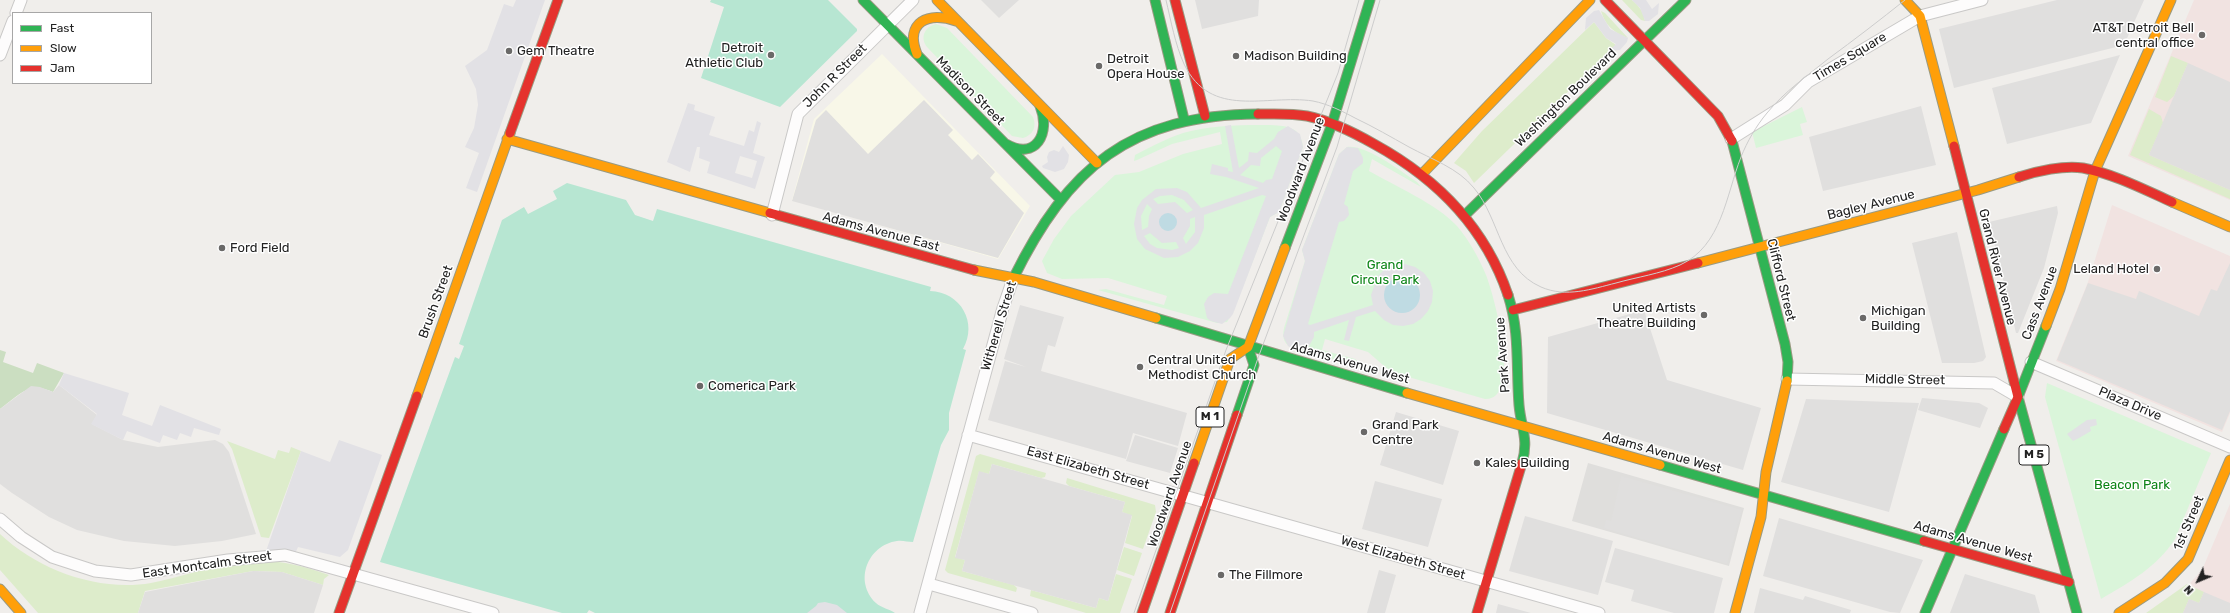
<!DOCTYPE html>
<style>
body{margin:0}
#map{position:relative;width:2230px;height:613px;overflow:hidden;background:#f0eeeb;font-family:Rubik,sans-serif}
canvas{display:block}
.legend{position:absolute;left:12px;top:12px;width:140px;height:72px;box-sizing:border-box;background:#fff;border:1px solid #a7a7a7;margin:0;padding:5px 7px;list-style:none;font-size:12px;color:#222}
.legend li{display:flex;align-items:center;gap:8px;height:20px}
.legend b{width:20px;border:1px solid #a7a7a7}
.north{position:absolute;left:2178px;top:561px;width:40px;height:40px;-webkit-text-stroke:3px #fff;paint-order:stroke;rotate:226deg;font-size:11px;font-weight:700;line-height:16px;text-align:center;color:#222}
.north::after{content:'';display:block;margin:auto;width:14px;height:18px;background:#222;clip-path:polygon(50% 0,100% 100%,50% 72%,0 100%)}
</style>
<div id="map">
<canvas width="2230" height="613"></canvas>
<ul class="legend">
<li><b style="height:5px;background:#30b455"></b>Fast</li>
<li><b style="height:5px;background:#ff9f0a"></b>Slow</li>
<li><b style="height:5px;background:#e5322d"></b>Jam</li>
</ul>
<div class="north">N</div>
</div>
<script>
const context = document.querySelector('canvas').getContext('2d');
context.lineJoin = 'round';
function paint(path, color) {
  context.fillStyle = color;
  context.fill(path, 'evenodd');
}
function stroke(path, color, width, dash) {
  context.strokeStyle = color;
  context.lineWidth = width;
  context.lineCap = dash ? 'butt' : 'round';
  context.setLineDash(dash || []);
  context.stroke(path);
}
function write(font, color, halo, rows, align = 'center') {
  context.font = font + ' Rubik,sans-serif';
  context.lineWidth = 3;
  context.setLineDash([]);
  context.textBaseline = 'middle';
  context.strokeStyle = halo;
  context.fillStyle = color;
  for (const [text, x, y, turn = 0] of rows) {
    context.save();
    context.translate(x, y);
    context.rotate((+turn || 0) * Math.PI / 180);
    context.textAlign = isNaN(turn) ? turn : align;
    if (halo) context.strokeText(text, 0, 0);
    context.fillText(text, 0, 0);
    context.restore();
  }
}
paint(new Path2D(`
 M1588,463L1744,508L1729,566L1572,521Z`), '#dfdedc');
paint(new Path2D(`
 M2194,0H2230V200L2128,156Z
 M2112,205L2230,256V413L2222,432L2056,361L2088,282Z
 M2230,504V613H2149L2183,591L2202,570Z`), '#f1e3e1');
paint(new Path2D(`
 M882,54L1030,206L998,259L792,200L814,119Z`), '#f8f7e8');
paint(new Path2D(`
 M1622,0H1632C1639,6 1644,12 1645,21L1641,20Z
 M1601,11L1605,13L1628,38C1614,33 1605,25 1601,11Z
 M1594,22L1606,38L1616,45L1474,183L1466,171L1454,163L1482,131Z
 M2171,56L2188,63L2174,96L2167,102L2155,97Z
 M2149,109L2161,116L2163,123L2149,155L2230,190V199L2130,155Z
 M227,441L275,459L278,450L289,453L291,447L301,451L269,538L261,537L232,449Z
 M980,454L1046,473L1045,477L1041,478L992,464L989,474L979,472L955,557L965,560L962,571L1014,585L1017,588L1016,592L948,573L945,570L976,456Z
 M1067,478L1155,505L1156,512L1143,549L1125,543L1132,516L1122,512L1125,502L1069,486L1066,483Z
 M0,534C38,570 98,592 151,583C179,578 206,567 234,563C267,557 298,564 329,575L324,579L323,585L282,572L253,571L145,591L138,613H38L0,570Z
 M1124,547L1142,553L1134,576L1117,570Z
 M1116,574L1132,579L1120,613H1086L1030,596L1031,590L1096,608L1099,598L1108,601Z
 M2187,584L2204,592L2199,603L2189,599L2183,613H2146Z`), '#ddeccb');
paint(new Path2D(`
 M0,350L6,352L3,362L33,373L37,363L64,373L53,392C29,381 19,395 0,409Z`), '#cbdec1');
paint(new Path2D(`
 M936,24L947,28L1033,117C1037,127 1033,135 1023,138L1012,136L927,47C920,38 924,27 936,24Z
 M1802,107L1807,122L1800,124L1803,135L1756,148L1752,132Z
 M1271,125C1288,126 1301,127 1303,147L1279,212L1270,217L1233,312L1227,322L1217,323L1098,290L1106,289L1164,305L1167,296L1108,278L1062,279L1047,273L1042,261L1054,239L1071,216L1115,175L1139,172L1183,154L1222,144L1220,132L1172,144L1137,160L1134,161L1135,155C1153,146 1172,135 1191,131C1217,125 1244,125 1271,125Z
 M1347,147C1366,144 1402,172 1417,182L1421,187L1372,159L1369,171C1395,186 1437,204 1457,226C1469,240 1479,258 1486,275C1494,295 1523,401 1485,399L1391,372L1368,352L1325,339L1322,350L1355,359L1366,368L1293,349C1284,344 1282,338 1284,328L1305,261L1302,250L1339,154Z
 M2047,383L2211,453L2175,539C2157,567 2130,582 2101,599L2045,397Z`), '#daf5da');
paint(new Path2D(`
 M711,0H828L857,29V31L780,107L701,78L724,7L710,2Z
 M567,183L626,200L635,215L653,221L657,209L931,287L930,291C961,292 978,323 963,349L966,350L949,413V430L941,445L913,542C908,542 902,540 897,541C868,545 853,581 876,603C881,608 890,609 895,613H595L589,610L587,613H562L380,562L455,357L459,359L464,346L459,344L502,220L524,207L528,214L557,199L553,191Z`), '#b7e6d2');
paint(new Path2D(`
 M981,0H1019L999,18Z
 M1195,0H1259L1258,16L1202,29Z
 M2057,0H2144L2124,45L1954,88L1939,29Z
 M2120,55L2091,123L2007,144L1992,88Z
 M2188,63L2230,82V190L2149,155Z
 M924,100L953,130L948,135L972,160L978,154L995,172L990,178L1024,213L998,258L792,201L816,120L826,110L868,154Z
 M1921,106L1936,165L1823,191L1809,137Z
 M2057,206L2058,213L2044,268L2018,333H2016L1989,222Z
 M1957,232L1986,357L1983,361L1974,363H1942L1912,243Z
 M2230,263V411L2222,430L2057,360L2088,283L2136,299L2139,291L2199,316L2211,289L2217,291Z
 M1020,305L1064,317L1055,347L1048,345L1041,371L1187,413L1178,446L1133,433L1126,459L988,420L1005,361L1026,367L1004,359Z
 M1644,310L1667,380L1761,408L1743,470L1547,413L1548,337Z
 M59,385L97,415L92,424L123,440L158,447L215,440L223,444L229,452L256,534L222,541L175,546L124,541L77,530L49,517L12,493L0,484V409L31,386L40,387L53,392Z
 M1922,398L1979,403L1988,408L1980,428L1918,410Z
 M1806,399L1919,403L1889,512L1781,482Z
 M1396,412L1459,431L1443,485L1380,465Z
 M1135,435L1178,448L1170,473L1126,461Z
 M992,464L1125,502L1122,512L1132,515L1108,601L1099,598L1096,608L962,571L965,560L955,558L979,471L989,474Z
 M1621,476L1742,510L1727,564L1604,528L1606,520L1611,521Z
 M1375,481L1442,499L1428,547L1362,529Z
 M1525,516L1613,541L1598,595L1509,571Z
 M1779,518L1923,560L1900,613L1890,612L1763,576Z
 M1615,548L1723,578L1714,613H1674L1631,601L1634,590L1605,582Z
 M1379,570L1396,575L1385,613H1367Z
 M253,571L282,572L323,585L314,613H138L145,592Z
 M1965,574L2035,595L2040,613H1950Z
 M1760,588L1803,600L1805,596L1851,610L1850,613H1754Z
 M2204,592L2230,603V613H2183L2189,599L2199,603Z
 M1498,604L1531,613H1496Z`), '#e0dfde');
paint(new Path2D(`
 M516,0H545L477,192L466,188L479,153L465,147L474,128L478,105L476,89L465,66L487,50L504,4L513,7Z
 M1632,0H1646L1652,9L1659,3L1658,14L1649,21H1645L1640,8Z
 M1599,10L1610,29L1628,38L1627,42L1620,50L1609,51L1616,44L1606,38L1594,22L1585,30L1586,18L1594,11Z
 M688,103L695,105L694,110L715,117L709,135L744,146L749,130L754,132L757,121L761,123L753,153L765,157L755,189L707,173L710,162L699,158L700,147H697L690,172L667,162ZM740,156L757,161L752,178L735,173Z
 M1231,125L1239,168L1248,161L1249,152L1257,153L1274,139L1278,132L1288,126L1300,134L1303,147L1279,212L1270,217L1233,314L1230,318L1222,324L1211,321L1207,318L1204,304L1208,297L1214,293L1228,294L1266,196L1262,195L1204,215V228L1198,243L1190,251L1178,257L1164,258L1145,249L1137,239L1134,224L1137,208L1142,200L1156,189L1177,188L1187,192L1201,208L1259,188L1226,177L1210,174L1212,164L1228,168V171L1233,172L1225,126ZM1276,146L1282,151L1272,179L1266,180L1263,183L1240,175L1251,165L1260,166L1261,158ZM1172,195L1184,200L1193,210L1187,213L1175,202L1158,204L1153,199L1160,196ZM1147,204L1152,209L1149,216L1148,227L1142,230L1141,216ZM1195,217V232L1186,244L1183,238L1190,226V219ZM1150,233L1162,243L1176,242L1179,248L1172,250L1157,248L1150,244L1144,236Z
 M1063,146L1069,155L1068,162L1064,169L1055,172L1043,168L1042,166L1048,162L1047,157L1049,152L1054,150L1059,152Z
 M1347,147L1358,148L1363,158V163L1353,171L1344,204L1348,207L1349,215L1344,221L1339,222L1308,324L1310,325L1373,305L1371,295L1378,276L1385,269L1395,265L1405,264L1415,267L1424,273L1430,281L1433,291L1432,302L1428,311L1421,319L1413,324L1403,326L1393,325L1384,320L1375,311L1356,317L1349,341L1344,340L1349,320L1314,332V337L1309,346L1300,350L1293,349L1288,346L1283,336L1305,261L1302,250L1339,154Z
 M64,373L129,393L122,415L152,426L160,405L221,429L219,435L194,428L191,437L180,433L177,440L163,435L160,443L127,431L123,440L91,424L97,414L59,385Z
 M2096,419L2097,425L2090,427L2091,431L2079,438L2073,441L2067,434L2087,420Z
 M339,440L382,455L348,550L340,557L298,547L294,556L265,554L301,451L330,462Z
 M825,602L837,605L847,613H807L816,606L818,603Z`), '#e2e1e5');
paint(new Path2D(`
 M1159 222a9 9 0 1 1 18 0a9 9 0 1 1-18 0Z
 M1384 295a18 18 0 1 1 36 0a18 18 0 1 1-36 0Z`), '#bfdbe3');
const street = new Path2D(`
 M16,13L21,0
 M0,55L13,21
 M1731,139L1785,105L1808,82L1920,16L1982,0
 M772,215L798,114L913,0
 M2031,362L2230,447
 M1787,379L1994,383L2018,397
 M968,435L1599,613
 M0,519L21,537L52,557L95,571L131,575L228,560L285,555L493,613
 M929,584L1032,613
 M920,613L1003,308L1013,279`);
const fast = new Path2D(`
 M863,0L1060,199
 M1155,0L1184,119
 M1732,141L1785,344L1788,362L1787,381
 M1006,144C1036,161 1051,133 1040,106
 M1465,215L1686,0
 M1285,248L1332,124L1370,0
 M1013,279C1068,167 1130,115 1258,114
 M1508,295C1520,332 1516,367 1519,405C1521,428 1529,439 1522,463
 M1156,318L1407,393
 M2046,326L2018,397L2077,613
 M1237,415L1254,365L1248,347
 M1660,465L1924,541
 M1925,613L2004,429`);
const slow = new Path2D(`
 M937,0L1097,163
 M1905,0L1920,16L1954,146
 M917,54C904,22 929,11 956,21
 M507,139L770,213
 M1422,174L1590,0
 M2172,202L2230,227
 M1698,263L1978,190L2019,177
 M974,270L1034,282L1156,318
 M2046,326L2060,289L2095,171L2171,0
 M1407,393L1660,465
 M417,396L510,133
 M1194,463L1230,359L1248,347L1285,248
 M0,589L21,613
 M1735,613L1761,517L1766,472L1787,381
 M2119,613L2165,583L2188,559L2230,460`);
const jam = new Path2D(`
 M1175,0L1205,116
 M1605,0L1718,116L1732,141
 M1258,114C1275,114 1291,113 1307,116C1331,121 1353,132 1374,144C1436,178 1485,227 1508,295
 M510,133L558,0
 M1954,146L2018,397L2004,429
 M2019,177C2037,171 2064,165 2083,168C2114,174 2143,189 2172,202
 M770,213L974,270
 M1513,310L1698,263
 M1924,541L2069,582
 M339,613L417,396
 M1142,613L1194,463
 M1170,613L1237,415
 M1477,613L1522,463`);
stroke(street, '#c9c8c7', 13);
stroke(fast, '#999a82', 11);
stroke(slow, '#999a82', 11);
stroke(jam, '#999a82', 11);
stroke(street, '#fdfcfc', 11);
stroke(fast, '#30b455', 9);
stroke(slow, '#ff9f0a', 9);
stroke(jam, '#e5322d', 9);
stroke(new Path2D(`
 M1166,0C1171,21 1175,44 1184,64C1211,120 1266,94 1313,101C1328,104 1342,111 1355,118C1374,127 1391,137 1409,147C1431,159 1458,168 1474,188C1500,219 1500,269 1541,287C1566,298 1592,289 1616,283C1637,277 1660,274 1680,265C1722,246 1726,195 1741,157C1747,142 1756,126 1767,113C1784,92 1807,76 1828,59C1854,40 1880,20 1905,0
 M1134,613L1226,350L1338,73L1359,0
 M1170,613L1258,358L1337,147L1380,0`), '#ccc', 1);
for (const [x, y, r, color] of [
 [2202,35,4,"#6a6968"],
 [509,51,4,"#6a6968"],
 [771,55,4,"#6a6968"],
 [1236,56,4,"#6a6968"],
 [1099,66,4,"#6a6968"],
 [222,248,4,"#6a6968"],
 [2157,269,4,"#6a6968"],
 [1704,315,4,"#6a6968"],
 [1863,318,4,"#6a6968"],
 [1140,367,4,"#6a6968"],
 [700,386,4,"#6a6968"],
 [1364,432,4,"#6a6968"],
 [1477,463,4,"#6a6968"],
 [1221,575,4,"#6a6968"]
]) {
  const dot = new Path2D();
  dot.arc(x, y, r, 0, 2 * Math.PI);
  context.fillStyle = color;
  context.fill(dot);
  stroke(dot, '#fff', 1.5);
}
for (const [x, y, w] of [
 [1210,417,28],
 [2034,455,30]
]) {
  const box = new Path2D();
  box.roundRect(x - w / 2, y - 10, w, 20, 3);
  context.fillStyle = '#fff';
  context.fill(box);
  stroke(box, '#222', 1);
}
write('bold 12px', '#222', null, [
 ["M 1",1210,417],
 ["M 5",2034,455]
]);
write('13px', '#222', '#fff', [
 ["AT&T Detroit Bell",2194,28,"right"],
 ["central office",2194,43,"right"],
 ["Detroit",763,48,"right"],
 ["Athletic Club",763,63,"right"],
 ["Gem Theatre",517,51],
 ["Madison Building",1244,56],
 ["Detroit",1107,59],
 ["Opera House",1107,74],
 ["Ford Field",230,248],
 ["Leland Hotel",2149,269,"right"],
 ["United Artists",1696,308,"right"],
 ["Theatre Building",1696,323,"right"],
 ["Michigan",1871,311],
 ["Building",1871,326],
 ["Central United",1148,360],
 ["Methodist Church",1148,375],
 ["Comerica Park",708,386],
 ["Grand Park",1372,425],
 ["Centre",1372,440],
 ["Kales Building",1485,463],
 ["The Fillmore",1229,575]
], 'left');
write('13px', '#222', '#fff', [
 ["Times Square",1850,57,-31],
 ["John R Street",835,76,-45],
 ["Madison Street",970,91,45],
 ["Washington Boulevard",1566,98,-44],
 ["Woodward Avenue",1301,170,-69],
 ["Bagley Avenue",1871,205,-14],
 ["Adams Avenue East",881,232,15],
 ["Grand River Avenue",1997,267,76],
 ["Clifford Street",1781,280,76],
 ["Brush Street",436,302,-70],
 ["Cass Avenue",2040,303,-69],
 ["Witherell Street",999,326,-73],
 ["Park Avenue",1503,355,-94],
 ["Adams Avenue West",1350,363,16],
 ["Middle Street",1905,380,1],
 ["Plaza Drive",2130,404,23],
 ["Adams Avenue West",1662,453,16],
 ["East Elizabeth Street",1088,468,16],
 ["Woodward Avenue",1170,494,-71],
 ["1st Street",2189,523,-67],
 ["Adams Avenue West",1973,542,16],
 ["West Elizabeth Street",1403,558,16],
 ["East Montcalm Street",207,565,-8]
]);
write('13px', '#0c8416', '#fff', [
 ["Grand",1385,265],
 ["Circus Park",1385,280],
 ["Beacon Park",2132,485]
]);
</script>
